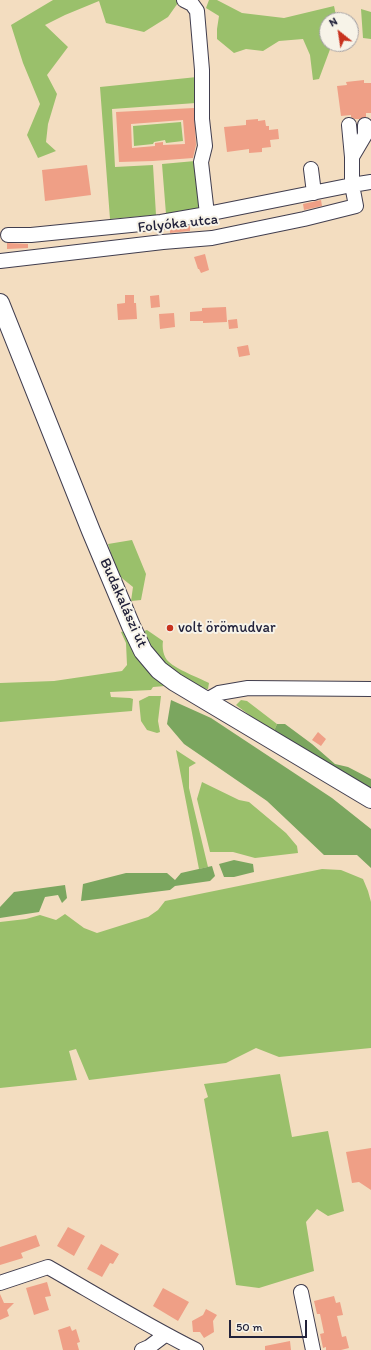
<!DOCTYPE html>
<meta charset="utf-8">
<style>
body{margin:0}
#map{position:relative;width:371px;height:1350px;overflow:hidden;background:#f3ddc0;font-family:Itim,sans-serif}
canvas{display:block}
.north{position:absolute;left:319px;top:12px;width:40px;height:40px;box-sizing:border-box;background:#f7f3e8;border:1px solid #a29fa3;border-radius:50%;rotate:330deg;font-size:11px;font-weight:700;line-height:16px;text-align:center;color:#22223b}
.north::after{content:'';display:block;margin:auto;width:14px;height:18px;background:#c8321e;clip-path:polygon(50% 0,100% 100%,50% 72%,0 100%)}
.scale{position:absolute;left:229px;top:1320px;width:78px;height:18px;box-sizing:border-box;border:2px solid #22223b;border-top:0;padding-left:5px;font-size:12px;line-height:14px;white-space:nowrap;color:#22223b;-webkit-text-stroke:3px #f7f3e8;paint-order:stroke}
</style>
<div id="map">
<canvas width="371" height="1350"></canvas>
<div class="north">N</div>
<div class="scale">50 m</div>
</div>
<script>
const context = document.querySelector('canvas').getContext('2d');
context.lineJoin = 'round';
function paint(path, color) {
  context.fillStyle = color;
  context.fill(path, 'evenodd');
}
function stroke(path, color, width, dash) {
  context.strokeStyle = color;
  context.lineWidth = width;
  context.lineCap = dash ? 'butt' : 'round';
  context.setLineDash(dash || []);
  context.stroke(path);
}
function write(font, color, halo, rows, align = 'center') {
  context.font = font + ' Itim,sans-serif';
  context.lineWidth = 4;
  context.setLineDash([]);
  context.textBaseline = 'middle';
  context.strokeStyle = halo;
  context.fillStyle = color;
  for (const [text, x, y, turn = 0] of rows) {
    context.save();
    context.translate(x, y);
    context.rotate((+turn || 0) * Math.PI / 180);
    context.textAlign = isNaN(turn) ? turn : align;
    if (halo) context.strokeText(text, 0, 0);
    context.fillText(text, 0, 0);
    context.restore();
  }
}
paint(new Path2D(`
 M53,0H180L168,17L144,32L106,23L99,1L65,15L45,25L68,47L47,75L57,94L48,124L46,142L56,151L38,158L27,135L40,104L23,63L11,25Z
 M209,0H217L242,13L284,18L334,6L337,20H327V44H332L319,79L313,80L310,55L303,39L279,41L263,51L246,49L234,53L217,39V29L219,16L206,8Z
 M361,9L371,12V39L363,38Z
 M197,77L196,103L112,109L115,167L153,165L156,215L110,219L100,87Z
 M181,122L183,141L166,143L165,140L154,142L153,144L134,146L133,126Z
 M195,161L199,211L166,214L162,164Z
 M132,540L146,574L141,600L131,601L133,587L118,575L108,544Z
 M127,630L166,683L165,686L153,687L151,690L110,692L111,697L130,698L133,699L132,711L0,722V683L54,681L122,671L127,665L126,643L121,632Z
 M147,630L163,641C162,647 163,657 169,662C176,669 199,678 209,683L208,689L193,688L160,661L144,636V631Z
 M149,696H161L158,721L160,732L157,733L147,730L141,721L139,701Z
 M241,700L247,701L277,724L273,733L236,705Z
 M176,750L196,763L189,767V788L208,867L199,869Z
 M202,782L239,800L249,802L286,833L297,846L298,853L255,858L233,852H210L197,799Z
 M322,869L341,870L363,879L368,891L371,902V1048L279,1057L256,1048L226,1063L89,1080L76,1049L69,1051L77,1080L0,1088V922L26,919L40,915L56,920L65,914L84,928L97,933L148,917L158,910L165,901Z
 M280,1074L292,1137L328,1131L344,1211L328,1216L317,1209L306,1222L314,1271L259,1288L236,1285L204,1099L208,1097L204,1084Z`), '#9ac06b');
paint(new Path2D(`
 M171,700L211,718L332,798L371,829V868L357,855H324L267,801L184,744L167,724Z
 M277,724H285L312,744L335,764L348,767L371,779V791L273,733Z
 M234,860L253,864L254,872L234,877H224L219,864Z
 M212,866L215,876L210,881L175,886L170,890L81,901L83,884L126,873H167L175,880L181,873Z
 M65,885L67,898L62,903L58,895L45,897L39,912L0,918V907L14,892Z`), '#7ba65f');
paint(new Path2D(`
 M364,80V83H371V113H366V117L360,119H355L351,117V115L341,116L337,86L347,85L346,82Z
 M194,108L196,145L193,158L153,161L119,162L116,112ZM183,120L185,144L163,145V142L155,143V146L132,148L131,124Z
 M258,119V121L265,120L266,126H269V130L278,129L279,139L270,140L271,147L262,148V152L249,153V149L227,152L224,127L246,125V120Z
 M87,165L91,195L45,201L42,170Z
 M321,200L322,206L304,210L303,204Z
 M190,226V231L170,233V229Z
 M7,243L28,244V248L7,249Z
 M205,254L209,270L201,273L199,269H198L194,257Z
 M125,295H134V303H136L137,319L118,320L117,304L125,303Z
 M159,295L160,307L151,308L150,296Z
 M226,307L227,322L203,323V321H190V312L202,311V308Z
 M174,313L175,327L160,329L159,314Z
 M237,319L238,328L229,329L228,320Z
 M248,345L250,355L239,357L237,347Z
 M318,732L326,739L321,746L312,740Z
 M371,1148V1190L359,1182L352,1183L346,1152Z
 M68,1227L85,1236L74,1256L57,1246Z
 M36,1235L40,1246L21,1253L23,1258L0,1265V1247Z
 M101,1244L119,1254L113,1264L110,1263L102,1277L87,1269Z
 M47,1282L51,1296L45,1297L49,1310L34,1315L26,1288Z
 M163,1288L189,1302L178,1321L153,1306Z
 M0,1294L4,1303H14L7,1310L9,1316L0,1320Z
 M334,1296L336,1303L340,1302L343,1315L337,1316L342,1337L346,1336L349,1348L341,1350H326V1347L323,1348L320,1334L324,1333L320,1314H317L314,1301Z
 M206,1309L217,1315L213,1321L214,1332L204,1338L200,1332H193L192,1321L203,1315Z
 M70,1326L72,1331L76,1329L80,1342L77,1343L79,1350H63L58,1330Z
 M290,1341L291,1350H265V1346Z`), '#ef9f86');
const minor = new Path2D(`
 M184,0L192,4L197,11L202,70V119L205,146L201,162L207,214
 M349,125L352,157
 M365,125V135L352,157V185L371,182
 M311,169L314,193
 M0,261L163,242L212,238L304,219L356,206L352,185L207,214L161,222L31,235H8
 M207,702L212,697L219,693L248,688L371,689
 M0,1283L48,1267C97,1295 146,1325 196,1350
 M301,1292L313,1350
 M142,1350L149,1347L165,1335`);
const major = new Path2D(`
 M0,303L91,531L131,626L143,651L159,670L175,682L371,799`);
stroke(minor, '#413e4f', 16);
stroke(major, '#413e4f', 20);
stroke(minor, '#fff', 14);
stroke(major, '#fff', 18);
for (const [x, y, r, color] of [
 [170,628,4,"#c8321e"]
]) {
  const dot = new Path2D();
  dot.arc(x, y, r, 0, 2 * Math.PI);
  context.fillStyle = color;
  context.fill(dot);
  stroke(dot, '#f7f3e8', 1.5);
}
write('15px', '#22223b', '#f7f3e8', [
 ["Folyóka utca",178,224,-6],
 ["Budakalászi út",123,603,66]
]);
write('15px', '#22223b', '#f7f3e8', [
 ["volt örömudvar",178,628]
], 'left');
</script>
